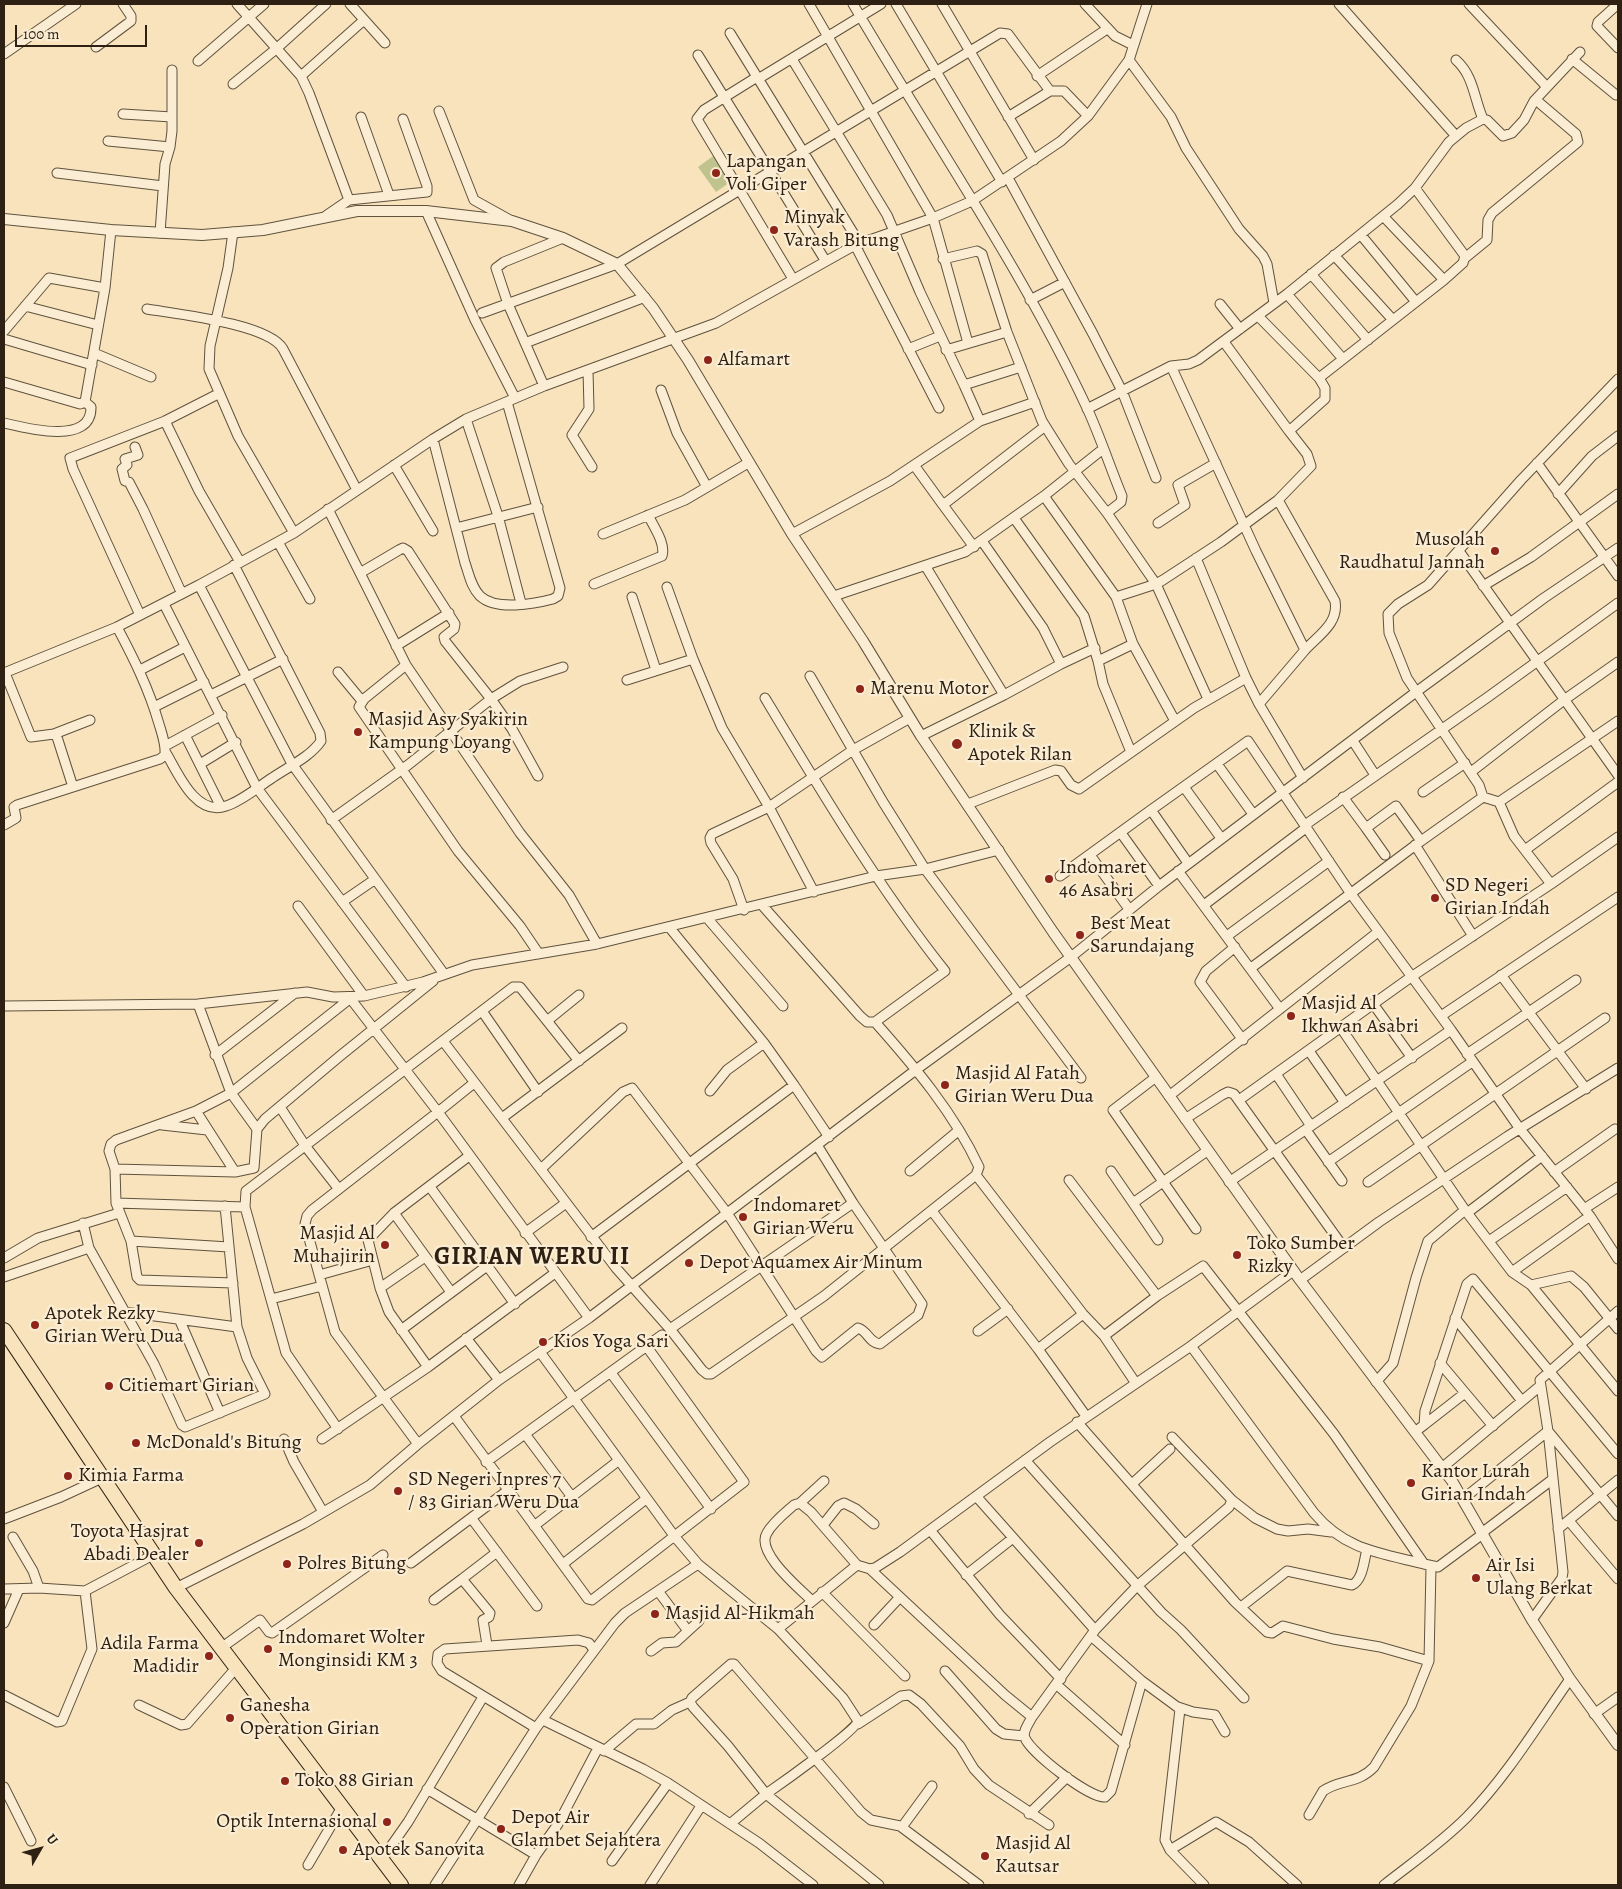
<!DOCTYPE html>
<style>
body{margin:0}
#map{position:relative;width:1622px;height:1889px;overflow:hidden;background:#f8e3bc;font-family:Alegreya,serif}
canvas{display:block}
.frame{position:absolute;inset:0;border:5px solid #2e2113;pointer-events:none}
.north{position:absolute;left:15px;top:1824px;width:50px;height:50px;-webkit-text-stroke:4px #faedd3;paint-order:stroke;rotate:52deg;font-size:14px;font-weight:700;line-height:20px;text-align:center;color:#2e2113}
.north::after{content:'';display:block;margin:auto;width:18px;height:22px;background:#2e2113;clip-path:polygon(50% 0,100% 100%,50% 72%,0 100%)}
.scale{position:absolute;left:15px;top:25px;width:132px;height:22px;box-sizing:border-box;border:2px solid #2e2113;border-top:0;padding-left:6px;font-size:15px;line-height:18px;white-space:nowrap;color:#2e2113;-webkit-text-stroke:4px #faedd3;paint-order:stroke}
</style>
<div id="map">
<canvas width="1622" height="1889"></canvas>
<div class="frame"></div>
<div class="north">U</div>
<div class="scale">100 m</div>
</div>
<script>
const context = document.querySelector('canvas').getContext('2d');
context.lineJoin = 'round';
function paint(path, color) {
  context.fillStyle = color;
  context.fill(path, 'evenodd');
}
function stroke(path, color, width, dash) {
  context.strokeStyle = color;
  context.lineWidth = width;
  context.lineCap = dash ? 'butt' : 'round';
  context.setLineDash(dash || []);
  context.stroke(path);
}
function write(font, color, halo, rows, align = 'center') {
  context.font = font + ' Alegreya,serif';
  context.lineWidth = 4.5;
  context.setLineDash([]);
  context.textBaseline = 'middle';
  context.strokeStyle = halo;
  context.fillStyle = color;
  for (const [text, x, y, turn = 0] of rows) {
    context.save();
    context.translate(x, y);
    context.rotate((+turn || 0) * Math.PI / 180);
    context.textAlign = isNaN(turn) ? turn : align;
    if (halo) context.strokeText(text, 0, 0);
    context.fillText(text, 0, 0);
    context.restore();
  }
}
paint(new Path2D(`
 M716,154L733,180L716,192L698,167Z`), '#c1c38e');
const minor = new Path2D(`
 M237,4L301,76L309,93L349,200
 M350,4L385,43
 M809,4L933,218L968,343
 M853,4C931,138 1021,267 1087,408C1100,436 1110,467 1122,496L1121,502L1107,513L1149,574L1156,584L1163,580L1221,542L1278,500L1335,601C1339,623 1319,635 1305,650
 M896,4L1002,182
 M942,4L1034,160
 M1085,4L1115,36L1133,45
 M1339,4L1456,136
 M1469,4L1547,87
 M1618,4L1598,22L1597,26L1618,48
 M730,33L860,244
 M96,47L131,21V16L123,4
 M4,54L76,4
 M698,55L825,260
 M792,59L887,215L920,292L964,385L1021,367
 M1572,59L1616,95
 M1129,60L1171,117L1186,148L1239,229L1263,256L1267,264L1274,303
 M1456,60C1474,76 1474,99 1483,119
 M198,61L264,4
 M301,76L364,20
 M1037,76L1107,29
 M757,77L704,110L697,119L793,279
 M758,79L881,4
 M233,84L276,49L326,4
 M439,111L474,200L510,220
 M123,114L172,117
 M361,117L389,195
 M1008,117L1050,91
 M108,141L170,147
 M57,173L163,186
 M1008,178L1093,334L1122,391L1087,409
 M426,211L475,320L515,398
 M327,215L349,200L427,192V186L403,119
 M1383,216L1444,280
 M233,232L228,268L210,346L209,369L238,436L294,533
 M160,233L165,164L170,147L172,131V70
 M1361,235L1416,302
 M855,245L939,408
 M1334,255L1393,320
 M1465,258L1487,240L1488,220L1492,213L1578,142L1576,134L1536,100
 M943,259L977,251L982,254L1007,332L1042,421L1069,464L1107,513
 M1311,274L1368,340
 M1287,294L1343,359
 M1030,300L1065,282
 M1220,304L1240,329
 M25,306L98,325
 M147,309C177,314 269,324 283,349L357,490
 M482,313L617,264L1000,33L1008,34L1050,91H1064L1088,116
 M1258,316L1319,378L1444,280L1463,263L1465,256L1415,188
 M4,331L49,278L105,288
 M4,339L92,365
 M1224,342L1289,431
 M525,343L645,297
 M908,349L940,336
 M946,350L1007,332
 M94,353L151,377
 M1171,366L1256,551L1305,650L1259,704
 M588,370L589,409L572,435L592,467
 M1618,379L1521,480L1428,585L1398,604L1388,614L1389,633L1407,678L1479,785L1483,797L1499,802L1514,836L1551,884L1618,837
 M4,382L80,404L85,402L105,288L111,230
 M964,385L980,421
 M544,386L508,304L496,268L504,262L563,238
 M661,390L677,433L707,487
 M466,419L498,516L521,603
 M165,421L199,491L240,562
 M4,423C25,428 92,446 91,407L85,402
 M433,439L465,563C469,574 471,587 480,596C496,611 534,604 553,599L558,596L560,588L507,402
 M135,447L138,455L125,459L127,465L122,469L125,481L129,482L143,509L182,594
 M1537,463L1618,576
 M394,465L433,531
 M914,465L943,505
 M1156,478L1122,391L1171,366L1189,364L1198,360L1287,294L1398,204L1415,188L1449,142L1466,128L1483,119L1487,120L1503,136L1512,133L1524,120L1534,101L1580,52
 M1558,494L1592,456L1618,436
 M1278,500L1311,466L1307,454L1289,431L1325,399V388L1319,378
 M328,509L406,665L520,833L569,895L597,944
 M1014,518L1084,616L1098,661L1133,644L1116,597L1044,496
 M1158,523L1185,505L1178,485L1216,463
 M456,528L538,507
 M603,534L685,500L748,463
 M792,534L890,481L980,421L1035,402
 M982,541L1043,628L1061,664L1095,648
 M278,542L310,599
 M974,547L943,505L1044,427
 M1459,551L1618,775
 M1196,558L1246,678L1259,704L1303,778
 M926,567L1004,695L1061,664
 M594,584L662,556C666,544 654,527 648,515
 M199,585L292,764L444,974
 M1483,586L1531,557L1618,494
 M667,587L693,659
 M834,596L965,552L1044,496L1103,449
 M632,597L656,670
 M1116,597L1156,584L1208,699
 M164,604L257,788L406,987
 M140,615L73,469L70,458L165,421L218,394
 M1133,644L1175,721
 M396,646L449,613
 M1098,661L1103,684L1131,752
 M406,665L364,699L359,707L458,851L520,926L539,954
 M140,670L185,647
 M338,672L362,701
 M4,673L117,627L199,585L294,533L433,439L466,419L544,386L716,323L855,245L933,218L972,201L1061,141L1088,116L1129,60L1147,4
 M5,673L31,737L54,734L57,737L73,787
 M810,676L883,802L925,869L1081,1078
 M627,680L693,659L722,728L769,807L814,892
 M211,695L283,659
 M765,698C821,791 877,885 945,971L875,1022
 M154,707L204,682
 M54,734L90,720
 M185,735L221,807
 M921,736L1004,695
 M1353,741L1375,775
 M165,746L222,715
 M165,751C177,771 195,817 226,806C242,801 258,787 272,778C288,767 310,757 321,741L320,733L234,565
 M200,764L236,742
 M1217,764L1253,814
 M1471,772L1564,700L1618,662
 M538,776L512,729L491,699L520,681L563,667
 M1184,787L1221,838
 M1423,792L1465,763
 M1343,797L1366,828L1396,806L1421,841
 M1499,802L1618,721
 M968,804L1055,770L1061,771L1071,785L1079,789L1194,708L1246,678
 M331,820L408,765L491,699L445,641L444,637L454,629L455,624L408,551L403,548L399,550L360,573
 M4,825L16,818L14,807L17,805L160,759L165,755C166,744 162,734 159,724C149,689 134,659 117,627
 M1305,825L1488,697L1618,603
 M1366,828L1385,855
 M1121,833L1159,886
 M1415,845L1473,936
 M1525,850L1618,782
 M1090,855L1129,909
 M1188,863L1151,810L1248,741L1351,894L1451,1030L1520,1129L1590,1216L1618,1259
 M1178,871L1280,1009
 M1060,876L1151,810
 M342,902L374,880
 M1204,905L1307,827
 M298,906L364,996
 M744,910L733,879L711,843L710,838L712,834L769,807L853,750L910,718
 M707,918L783,1006
 M669,927L764,1043
 M1227,936L1329,861
 M1235,947L1206,971L1200,982L1243,1040
 M1251,968L1421,841L1483,797
 M1501,975L1586,1089
 M350,998L438,1112L474,1083
 M1374,1005L1412,1058
 M4,1006L198,1004L307,992L333,997L364,996L423,982L472,965L597,944L876,876L925,869L999,850
 M482,1011L538,1092
 M1441,1016L1618,897
 M547,1021L579,995
 M1341,1028L1465,1210L1512,1272L1531,1285L1571,1276L1584,1287L1618,1329
 M443,1041L616,1268L670,1329L702,1370L707,1374H711L824,1296L976,1175L979,1167C954,1113 914,1066 875,1022H867L860,1016L762,905
 M1309,1051L1345,1103
 M1467,1054L1576,980
 M215,1055L295,993
 M1276,1074L1311,1126
 M1156,1077L1113,1110L1196,1229
 M710,1091L727,1070L764,1043L794,1085
 M1169,1096L1378,932
 M1239,1100L1411,977L1551,884
 M280,1107L306,1147L338,1188
 M196,1111L235,1172
 M502,1118L622,1028
 M1185,1119L1222,1095L1228,1092L1234,1094L1344,1248
 M162,1125L207,1130
 M257,1129L265,1119L340,1056L433,981
 M1306,1130L1342,1181
 M1328,1162L1472,1062
 M115,1169L235,1172L254,1168L257,1129L231,1093L198,1004
 M541,1169L623,1092L632,1088L727,1213L816,1351L822,1357L858,1328C868,1331 869,1343 880,1344L918,1315L922,1304L853,1203L817,1145
 M910,1171L958,1131
 M1111,1171L1133,1203L1207,1151
 M1554,1172L1615,1129
 M976,1175L1083,1314L1104,1336L1135,1382
 M1069,1180L1157,1296
 M1229,1182L1451,1030
 M1368,1182L1605,1018
 M430,1187L515,1304
 M116,1203L245,1207
 M1133,1203L1158,1240
 M1584,1209L1618,1187
 M932,1211L1038,1349L1086,1416
 M394,1213L451,1292
 M1467,1213L1542,1156
 M83,1223L89,1248L154,1364L182,1425L185,1427L265,1394L247,1358L237,1327L225,1206
 M525,1233L566,1203
 M591,1237L794,1085L829,1137
 M131,1241L137,1277L140,1280L233,1283
 M1489,1241L1567,1187
 M229,1247L131,1241L116,1203L115,1169L109,1151L111,1144L116,1140L196,1111L231,1093L352,997
 M4,1258L38,1238L119,1213
 M1512,1272L1590,1216
 M319,1275L373,1260
 M4,1277L89,1248
 M1300,1280L1379,1222L1508,1136L1618,1068
 M1531,1285L1618,1391
 M380,1288L425,1257
 M271,1299L322,1286
 M125,1312L237,1327
 M1455,1318L1522,1401
 M180,1321L220,1413
 M670,1329L853,1203
 M401,1330L487,1266
 M978,1331L1008,1309
 M1104,1336L1157,1296L1203,1266L1334,1434L1424,1564L1438,1567L1484,1533
 M466,1338L499,1380
 M1191,1346L1314,1513C1345,1550 1380,1553 1424,1564
 M1038,1349L1083,1314
 M540,1352L675,1537L698,1564
 M1440,1363L1493,1426
 M428,1367L389,1312L380,1288L368,1240L394,1213L469,1156
 M611,1373L711,1509
 M1376,1382L1393,1363L1416,1278L1428,1241L1465,1210
 M454,1416L588,1599L592,1600L744,1482L647,1347
 M1077,1422L1235,1602L1267,1632L1272,1633L1283,1626L1333,1639L1380,1647L1429,1661
 M1424,1425L1465,1393
 M338,1429L286,1353L245,1207L246,1191L513,987H520L579,1061
 M1416,1431L1424,1425L1425,1411L1467,1284L1473,1279L1618,1454
 M525,1434L572,1497
 M284,1439L294,1462L323,1512
 M322,1439L428,1367L555,1273
 M418,1444L335,1332L305,1224L307,1216L312,1210L438,1112L589,1318
 M1025,1460L1161,1612L1181,1630L1244,1698
 M486,1462L662,1335
 M1443,1467L1540,1386
 M1132,1484L1170,1449
 M976,1496L1095,1630
 M1463,1499L1548,1431L1618,1516
 M1232,1500L1255,1518L1277,1529L1288,1531L1308,1529L1331,1532
 M800,1503L824,1481
 M4,1519L61,1497L102,1478
 M472,1519L537,1606
 M1569,1521L1618,1579
 M823,1525L838,1506L844,1503L856,1509L874,1524
 M534,1526L618,1461
 M1558,1529L1618,1480
 M930,1530L1000,1615L1061,1679
 M1483,1532L1553,1479
 M13,1537L33,1571L39,1588
 M411,1563L507,1491
 M563,1564L646,1499
 M870,1569L1005,1695L1032,1717
 M966,1575L1013,1538
 M176,1588L303,1524L370,1485L418,1444L499,1380L589,1318L917,1069L1071,957L1159,886L1416,692L1544,598L1618,548
 M4,1589L39,1588L85,1591L153,1555
 M658,1591L688,1631
 M822,1592L905,1676
 M434,1600L462,1579
 M811,1600C799,1588 755,1552 767,1533C773,1522 785,1513 794,1505L800,1503L811,1512L857,1565
 M1241,1607L1287,1571L1352,1585C1363,1580 1364,1560 1367,1549
 M1532,1620L1562,1578L1563,1572L1548,1431L1540,1380L1618,1311
 M4,1623L19,1589
 M874,1625L900,1597
 M778,1629L843,1698L858,1721C857,1730 779,1785 766,1794L728,1746L693,1707L690,1702L692,1698L731,1664H734L861,1812L871,1820L900,1826L979,1885
 M1091,1636L1142,1681L1180,1709L1165,1840L1170,1850L1204,1885
 M487,1645L483,1620L489,1617L490,1613L462,1579L497,1552
 M221,1648L260,1620L269,1632L272,1633L383,1555
 M651,1651L662,1643L676,1642L699,1621
 M945,1671L996,1729L1004,1734L1024,1736
 M1142,1681L1111,1791L1105,1797C1089,1798 1031,1753 1025,1738C1022,1732 1029,1723 1032,1717L1095,1630L1137,1586L1229,1507L1232,1500L1172,1437
 M1057,1685L1125,1745
 M4,1695L57,1722L62,1721L92,1649L85,1591
 M139,1705L181,1725L187,1724L236,1668
 M1178,1707L1193,1712L1215,1715L1225,1732
 M1594,1714L1618,1697
 M543,1720L643,1769L668,1783L759,1843L813,1885
 M858,1724L901,1696L909,1695L921,1704L960,1746L974,1769L989,1785L1049,1825
 M536,1728L442,1671L437,1663L438,1654L445,1649L578,1640L589,1643L594,1650
 M604,1751L636,1724H654L672,1710L690,1702
 M4,1787L31,1841
 M427,1789L536,1855
 M1029,1814L1067,1777
 M1309,1815L1323,1791C1340,1779 1358,1784 1374,1767L1411,1706L1429,1661L1431,1567
 M730,1824L766,1794L879,1885
 M902,1827L932,1786
 M1170,1850L1216,1822L1249,1842L1297,1885
 M382,1859L408,1822L483,1697
 M612,1861L668,1783
 M308,1865L342,1807
 M435,1885L536,1728L615,1623L625,1613L698,1564L778,1629L857,1565L870,1569L875,1568L900,1552L1050,1442L1191,1346L1293,1271
 M519,1885L536,1855L558,1824L598,1748
 M650,1885L701,1806
 M1384,1885C1412,1863 1441,1843 1467,1817C1507,1776 1537,1726 1570,1679`);
const tertiary = new Path2D(`
 M4,219L111,230L202,235L263,230L357,211H426L512,221L563,238L617,264L653,308L688,360L792,534L863,641L921,736L1053,932L1300,1280L1452,1481L1532,1620L1570,1679L1618,1745`);
const trunk = new Path2D(`
 M4,1330L176,1588L401,1885`);
stroke(minor, '#60523d', 11);
stroke(tertiary, '#60523d', 12);
stroke(trunk, '#2e2113', 16);
stroke(minor, '#faedd3', 9);
stroke(tertiary, '#faedd3', 10);
stroke(trunk, '#f8e3bc', 14);
for (const [x, y, r, color] of [
 [716,173,5,"#8f2418"],
 [774,230,5,"#8f2418"],
 [708,360,5,"#8f2418"],
 [1495,551,5,"#8f2418"],
 [860,689,5,"#8f2418"],
 [358,732,5,"#8f2418"],
 [957,744,6,"#8f2418"],
 [1049,879,5,"#8f2418"],
 [1435,898,5,"#8f2418"],
 [1080,935,5,"#8f2418"],
 [1291,1016,5,"#8f2418"],
 [945,1085,5,"#8f2418"],
 [743,1217,5,"#8f2418"],
 [385,1245,5,"#8f2418"],
 [1237,1255,5,"#8f2418"],
 [689,1263,5,"#8f2418"],
 [35,1325,5,"#8f2418"],
 [543,1342,5,"#8f2418"],
 [109,1386,5,"#8f2418"],
 [136,1443,5,"#8f2418"],
 [68,1476,5,"#8f2418"],
 [1411,1483,5,"#8f2418"],
 [398,1491,5,"#8f2418"],
 [199,1543,5,"#8f2418"],
 [287,1564,5,"#8f2418"],
 [1476,1578,5,"#8f2418"],
 [655,1614,5,"#8f2418"],
 [268,1649,5,"#8f2418"],
 [209,1656,5,"#8f2418"],
 [230,1718,5,"#8f2418"],
 [285,1781,5,"#8f2418"],
 [387,1822,5,"#8f2418"],
 [501,1829,5,"#8f2418"],
 [343,1850,5,"#8f2418"],
 [985,1856,5,"#8f2418"]
]) {
  const dot = new Path2D();
  dot.arc(x, y, r, 0, 2 * Math.PI);
  context.fillStyle = color;
  context.fill(dot);
  stroke(dot, '#faedd3', 2);
}
write('20px', '#2e2113', '#faedd3', [
 ["Lapangan",726,162],
 ["Voli Giper",726,185],
 ["Minyak",784,218],
 ["Varash Bitung",784,241],
 ["Alfamart",718,360],
 ["Musolah",1485,540,"right"],
 ["Raudhatul Jannah",1485,563,"right"],
 ["Marenu Motor",870,689],
 ["Masjid Asy Syakirin",368,720],
 ["Kampung Loyang",368,743],
 ["Klinik &",968,732],
 ["Apotek Rilan",968,755],
 ["Indomaret",1059,868],
 ["46 Asabri",1059,891],
 ["SD Negeri",1445,886],
 ["Girian Indah",1445,909],
 ["Best Meat",1090,924],
 ["Sarundajang",1090,947],
 ["Masjid Al",1301,1004],
 ["Ikhwan Asabri",1301,1027],
 ["Masjid Al Fatah",955,1074],
 ["Girian Weru Dua",955,1097],
 ["Indomaret",753,1206],
 ["Girian Weru",753,1229],
 ["Masjid Al",375,1234,"right"],
 ["Muhajirin",375,1257,"right"],
 ["Toko Sumber",1247,1244],
 ["Rizky",1247,1267],
 ["Depot Aquamex Air Minum",699,1263],
 ["Apotek Rezky",45,1314],
 ["Girian Weru Dua",45,1337],
 ["Kios Yoga Sari",553,1342],
 ["Citiemart Girian",119,1386],
 ["McDonald's Bitung",146,1443],
 ["Kantor Lurah",1421,1472],
 ["Girian Indah",1421,1495],
 ["Kimia Farma",78,1476],
 ["SD Negeri Inpres 7",408,1480],
 ["/ 83 Girian Weru Dua",408,1503],
 ["Toyota Hasjrat",189,1532,"right"],
 ["Abadi Dealer",189,1555,"right"],
 ["Polres Bitung",297,1564],
 ["Air Isi",1486,1566],
 ["Ulang Berkat",1486,1589],
 ["Masjid Al-Hikmah",665,1614],
 ["Indomaret Wolter",278,1638],
 ["Monginsidi KM 3",278,1661],
 ["Adila Farma",199,1644,"right"],
 ["Madidir",199,1667,"right"],
 ["Ganesha",240,1706],
 ["Operation Girian",240,1729],
 ["Toko 88 Girian",295,1781],
 ["Depot Air",511,1818],
 ["Glambet Sejahtera",511,1841],
 ["Optik Internasional",377,1822,"right"],
 ["Masjid Al",995,1844],
 ["Kautsar",995,1867],
 ["Apotek Sanovita",353,1850]
], 'left');
context.letterSpacing = '1px';
write('bold 25px', '#2e2113', '#faedd3', [
 ["GIRIAN WERU II",532,1258]
]);
context.letterSpacing = '0px';
</script>
